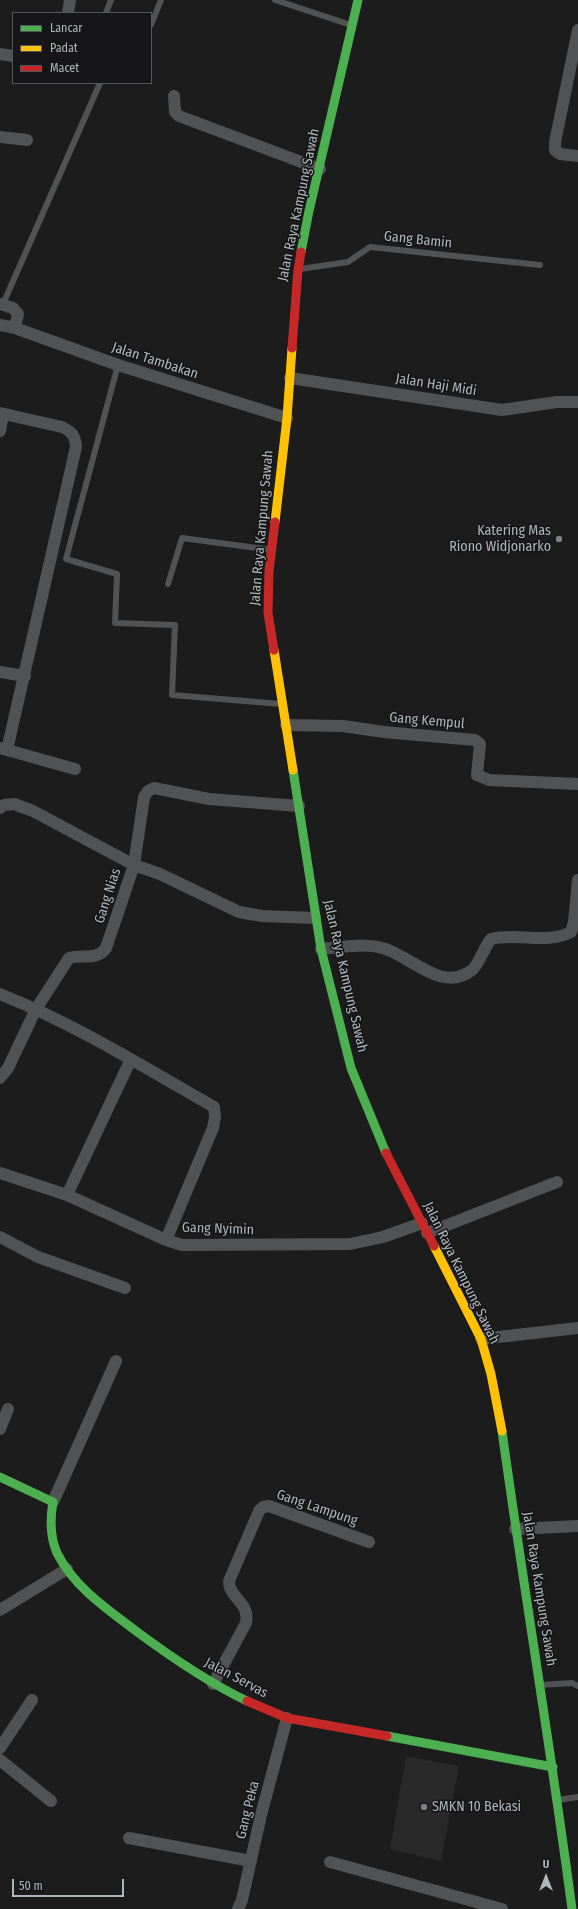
<!DOCTYPE html>
<style>
body{margin:0}
#map{position:relative;width:578px;height:1909px;overflow:hidden;background:#1c1c1c;font-family:"Fira Sans Condensed",sans-serif}
canvas{display:block}
.legend{position:absolute;left:12px;top:12px;width:140px;height:72px;box-sizing:border-box;background:#161618;border:1px solid #535659;margin:0;padding:5px 7px;list-style:none;font-size:12px;color:#afb6ba}
.legend li{display:flex;align-items:center;gap:8px;height:20px}
.legend b{width:20px;border:1px solid #535659}
.north{position:absolute;left:526px;top:1857px;width:40px;height:40px;-webkit-text-stroke:3px #161618;paint-order:stroke;rotate:0deg;font-size:11px;font-weight:700;line-height:16px;text-align:center;color:#afb6ba}
.north::after{content:'';display:block;margin:auto;width:14px;height:18px;background:#afb6ba;clip-path:polygon(50% 0,100% 100%,50% 72%,0 100%)}
.scale{position:absolute;left:12px;top:1879px;width:112px;height:18px;box-sizing:border-box;border:2px solid #afb6ba;border-top:0;padding-left:5px;font-size:12px;line-height:14px;white-space:nowrap;color:#afb6ba;-webkit-text-stroke:3px #161618;paint-order:stroke}
</style>
<div id="map">
<canvas width="578" height="1909"></canvas>
<ul class="legend">
<li><b style="height:5px;background:#4caf50"></b>Lancar</li>
<li><b style="height:5px;background:#ffc107"></b>Padat</li>
<li><b style="height:5px;background:#c62828"></b>Macet</li>
</ul>
<div class="north">U</div>
<div class="scale">50 m</div>
</div>
<script>
const context = document.querySelector('canvas').getContext('2d');
context.lineJoin = 'round';
function paint(path, color) {
  context.fillStyle = color;
  context.fill(path, 'evenodd');
}
function stroke(path, color, width, dash) {
  context.strokeStyle = color;
  context.lineWidth = width;
  context.lineCap = dash ? 'butt' : 'round';
  context.setLineDash(dash || []);
  context.stroke(path);
}
function write(font, color, halo, rows, align = 'center') {
  context.font = font + ' "Fira Sans Condensed",sans-serif';
  context.lineWidth = 3;
  context.setLineDash([]);
  context.textBaseline = 'middle';
  context.strokeStyle = halo;
  context.fillStyle = color;
  for (const [text, x, y, turn = 0] of rows) {
    context.save();
    context.translate(x, y);
    context.rotate((+turn || 0) * Math.PI / 180);
    context.textAlign = isNaN(turn) ? turn : align;
    if (halo) context.strokeText(text, 0, 0);
    context.fillText(text, 0, 0);
    context.restore();
  }
}
paint(new Path2D(`
 M406,1756L459,1766L441,1861L390,1849Z`), '#29292a');
stroke(new Path2D(`
 M275,0L351,25
 M106,13L111,0
 M151,25L161,0
 M300,269L348,262L370,247L540,265
 M3,304L100,83
 M118,365L66,559L117,574L115,623L175,625L172,695L281,704
 M168,584L182,538L272,550
 M540,1685L572,1683L578,1686
 M558,1800L578,1797`), '#515254', 6);
stroke(new Path2D(`
 M68,13L70,0
 M578,30L555,142V150L560,154L578,156
 M0,54L13,56
 M174,96L175,112L179,116L320,169
 M0,137L27,140
 M0,304L13,308L18,314L15,328
 M0,325L15,328L118,365L287,418
 M290,378L502,410L557,402H578
 M0,413L62,427C72,432 75,435 76,447L7,750
 M0,431L3,414
 M0,672L25,676
 M286,725L343,726L384,732L475,740L480,744L477,775L489,780L578,784
 M0,748L75,769
 M0,808L4,805L14,804L33,811L134,865L144,797L148,791L154,788L209,799L299,806
 M321,949C341,947 363,943 382,948C411,955 441,994 472,970C478,966 485,946 491,939C517,932 546,945 571,932L574,922L578,880
 M0,994C75,1024 144,1067 214,1107L215,1117L213,1128L166,1240
 M0,1078L8,1068L36,1009L69,958C82,954 97,961 106,948L134,865L160,874L239,912L262,916L315,918
 M0,1173L67,1195L166,1240L182,1245L350,1244L383,1237L422,1223
 M67,1195L131,1059
 M427,1233L557,1182
 M0,1237L38,1257L125,1288
 M481,1339L578,1328
 M0,1429L8,1409
 M53,1502L116,1361
 M515,1529L578,1526
 M0,1610L67,1569
 M213,1684L246,1623C250,1601 229,1599 229,1581L259,1511L263,1507L269,1506L369,1542
 M0,1748L32,1700
 M0,1760L51,1801
 M129,1838L251,1861
 M330,1862L502,1909
 M238,1909L242,1900L261,1815L287,1718`), '#515254', 12);
stroke(new Path2D(`
 M301,252L309,211L358,0
 M293,770L321,949L351,1068L386,1153
 M502,1431C524,1591 551,1749 572,1909
 M0,1477L53,1502C50,1519 50,1537 57,1553C74,1587 107,1609 136,1631C171,1657 207,1682 247,1701
 M387,1736L553,1767`), '#4caf50', 9);
stroke(new Path2D(`
 M275,522L287,418L292,348
 M274,650L293,770
 M434,1246L481,1339L491,1374L502,1431`), '#ffc107', 9);
stroke(new Path2D(`
 M292,348L298,270L301,252
 M274,650L268,613L269,571L275,522
 M386,1153L434,1246
 M247,1701L287,1718L387,1736`), '#c62828', 9);
for (const [x, y, r, color] of [
 [559,539,4,"#7c8083"],
 [424,1807,4,"#7c8083"]
]) {
  const dot = new Path2D();
  dot.arc(x, y, r, 0, 2 * Math.PI);
  context.fillStyle = color;
  context.fill(dot);
  stroke(dot, '#161618', 1.5);
}
write('14px', '#afb6ba', '#161618', [
 ["Jalan Raya Kampung Sawah",299,205,-78],
 ["Gang Bamin",418,240,6],
 ["Jalan Tambakan",155,361,18],
 ["Jalan Haji Midi",436,385,9],
 ["Jalan Raya Kampung Sawah",262,528,-85],
 ["Gang Kempul",427,721,5],
 ["Gang Nias",108,896,-72],
 ["Jalan Raya Kampung Sawah",345,976,77],
 ["Gang Nyimin",218,1229,2],
 ["Jalan Raya Kampung Sawah",461,1273,64],
 ["Gang Lampung",317,1508,19],
 ["Jalan Raya Kampung Sawah",539,1589,81],
 ["Jalan Servas",236,1678,28],
 ["Gang Peka",248,1810,-76]
]);
write('14px', '#afb6ba', '#161618', [
 ["Katering Mas",551,531],
 ["Riono Widjonarko",551,547],
 ["SMKN 10 Bekasi",432,1807,"left"]
], 'right');
</script>
